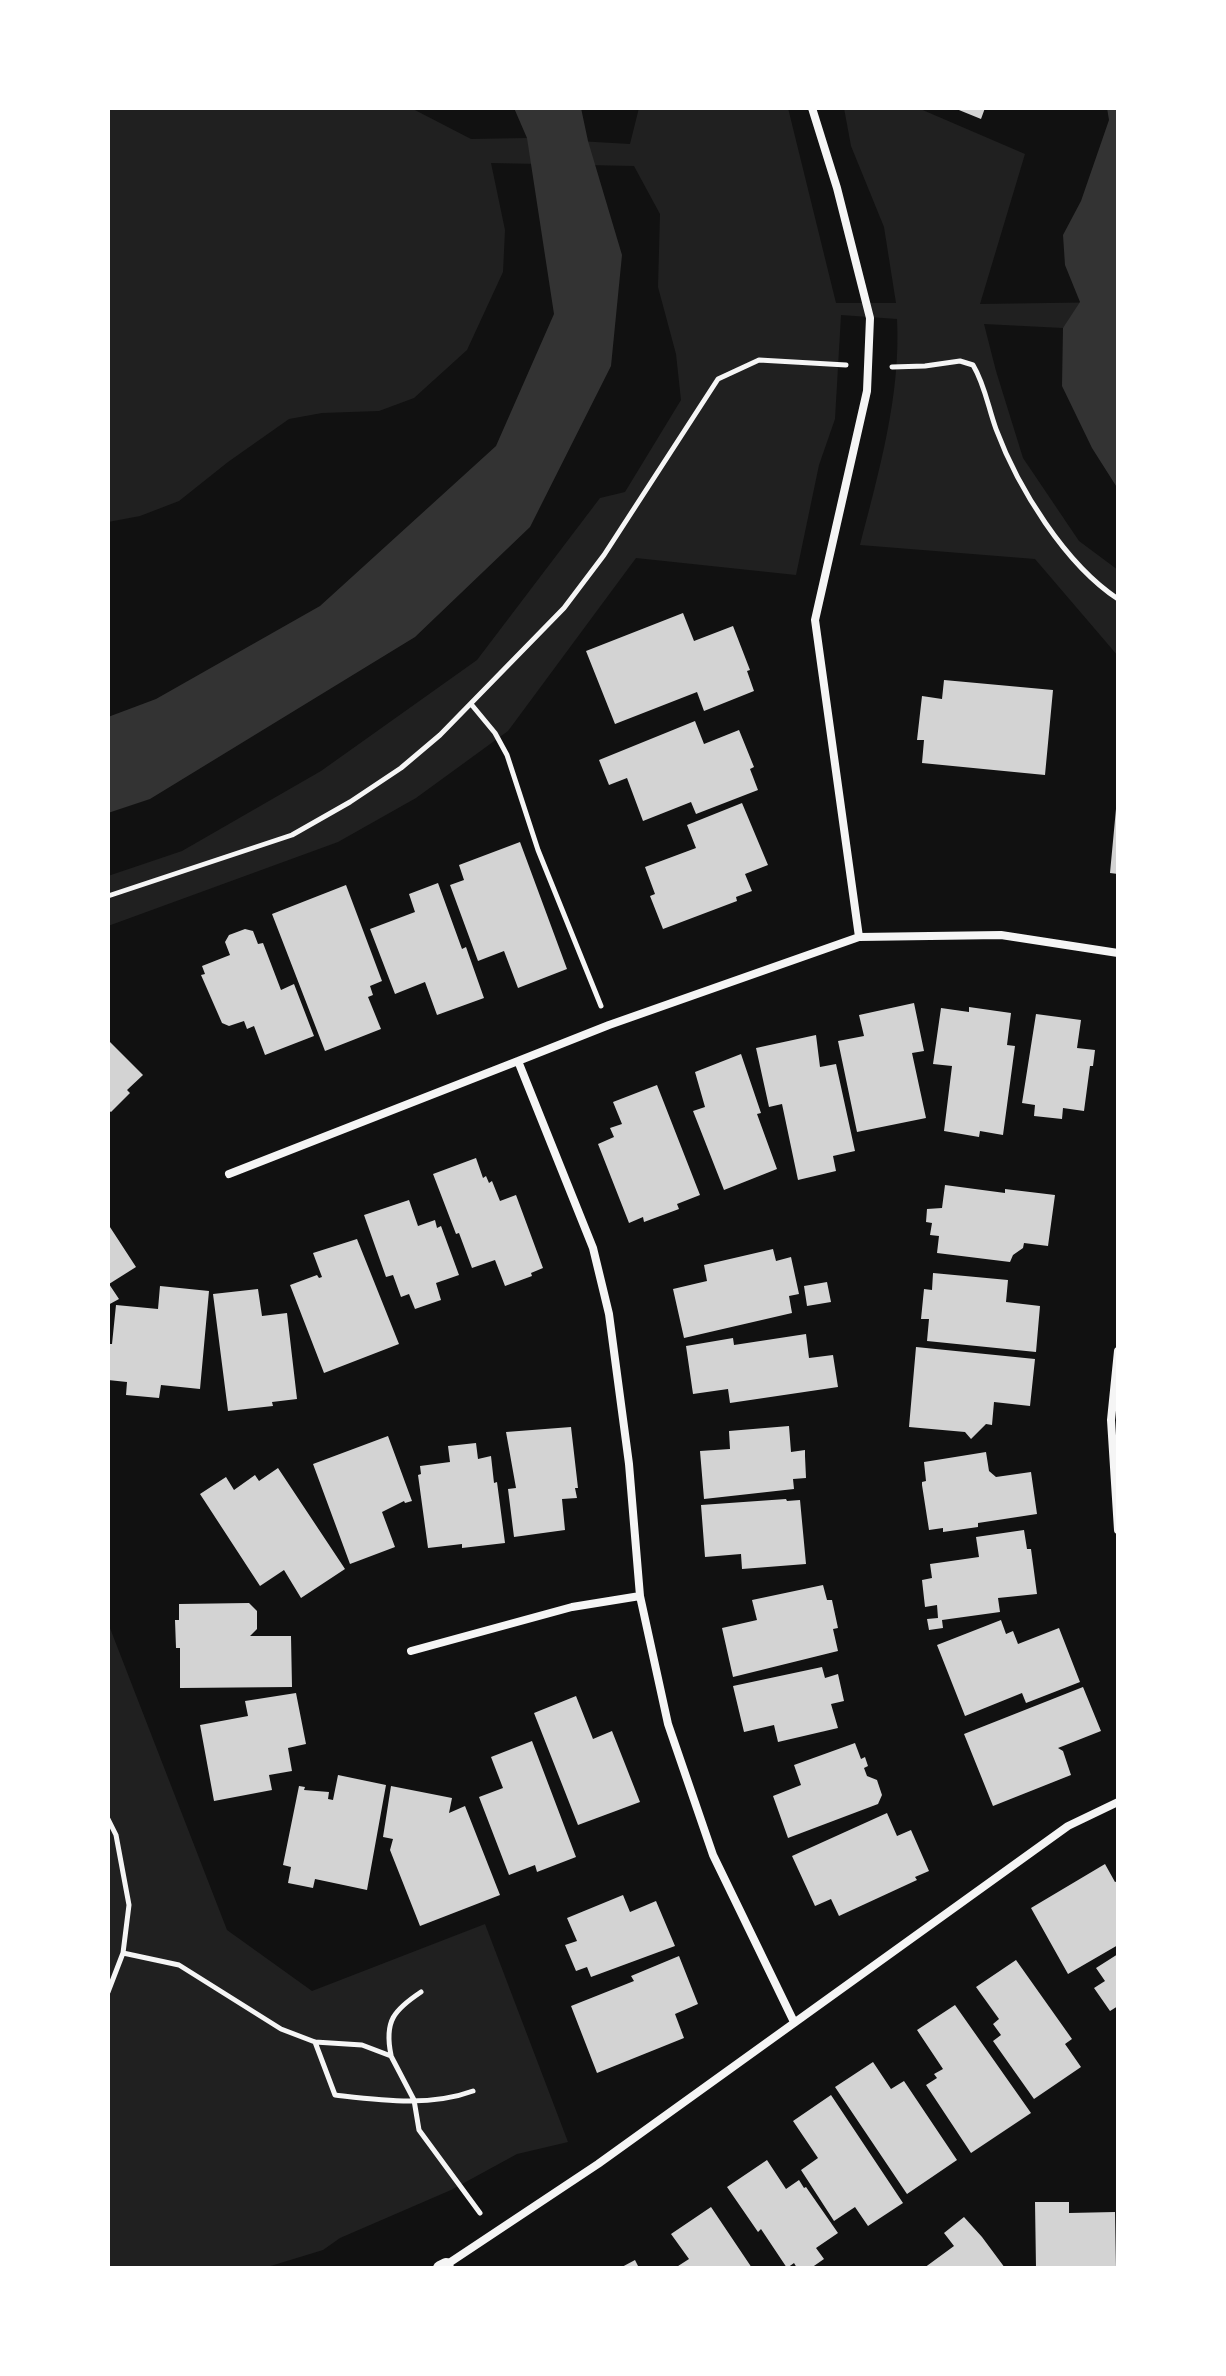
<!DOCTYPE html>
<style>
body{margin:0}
#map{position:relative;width:1226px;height:2376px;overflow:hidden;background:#111;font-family:"Work Sans",sans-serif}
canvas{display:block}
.frame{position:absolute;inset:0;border:110px solid #fff;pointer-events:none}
</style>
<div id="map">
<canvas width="1226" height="2376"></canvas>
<div class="frame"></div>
</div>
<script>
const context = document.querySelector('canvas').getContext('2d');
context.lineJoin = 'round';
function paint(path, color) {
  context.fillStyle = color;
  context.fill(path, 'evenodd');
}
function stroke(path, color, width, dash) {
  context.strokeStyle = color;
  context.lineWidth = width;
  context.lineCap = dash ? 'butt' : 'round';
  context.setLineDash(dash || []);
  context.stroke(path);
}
paint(new Path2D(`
 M108,108H411L471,139L527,138L630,144L639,108H788L836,303H896L884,227L851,146L844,108H918L1025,154L980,304L1118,302L1063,328L984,324L996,371L1023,458L1079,541L1118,570V656L1035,559L860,545C879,471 901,395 897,319L841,315L835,419L819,465L796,575L636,558L508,731L416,798L338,842L108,926V876L182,851L321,771L477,660L600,498L625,492L681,400L676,354L658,287L660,214L634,166L491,163L505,230L503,272L467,350L414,398L379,411L322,413L289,419L228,462L179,501L140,516L108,522Z
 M108,1623L227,1930L312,1991L485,1924L568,2142L517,2154L451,2190L340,2238L323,2250L264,2268H108Z`), '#202020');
paint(new Path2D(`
 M514,108H581L588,141L622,255L611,366L530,527L415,637L150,799L108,813V717L156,699L320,606L496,446L554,314L527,138Z
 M1107,108H1118V489L1092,448L1062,386L1063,328L1080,302L1065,265L1063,235L1081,201L1109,120Z`), '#333');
paint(new Path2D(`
 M954,108H985L981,119Z
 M683,613L694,641L733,626L750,670L747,671L754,691L704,711L697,692L615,724L586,651Z
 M944,680L1053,690L1045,775L922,763L924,740H917L922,696L942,699Z
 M695,721L704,744L739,730L754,767L750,769L758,790L696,814L691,802L643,821L627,778L609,785L599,760Z
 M742,803L768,865L745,874L752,891L736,897L737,901L663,929L650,896L655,894L645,867L696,848L687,825Z
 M1116,809H1118V874L1110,873Z
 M520,842L567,969L518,988L504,951L478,961L450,885L464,880L459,865Z
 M438,883L462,949L466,947L484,998L437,1015L425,982L395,994L370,929L415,912L409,894Z
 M346,885L382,981L370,986L373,995L368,997L381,1029L325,1051L272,914Z
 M245,929L253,931L258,944L263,943L281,990L294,984L314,1036L265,1055L254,1026L247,1029L244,1021L229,1026L222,1023L201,975L205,974L202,966L230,955L225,942L229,935Z
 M914,1003L924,1051L912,1053L926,1118L857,1132L838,1041L864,1036L859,1015Z
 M969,1007L1011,1013L1007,1045L1015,1046L1003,1135L980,1131L979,1137L944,1131L952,1066L933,1064L941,1008L969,1012Z
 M1036,1014L1081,1020L1077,1048L1095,1050L1093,1066H1090L1084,1111L1063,1108L1062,1119L1034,1116L1035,1105L1022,1103Z
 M816,1035L820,1067L836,1064L855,1151L833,1156L836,1171L798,1180L782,1104L769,1107L756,1048Z
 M108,1040L143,1075L127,1090L130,1093L111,1112L108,1110Z
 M741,1054L761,1113L757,1114L777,1169L724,1190L693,1111L705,1107L695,1072Z
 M657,1085L700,1195L677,1204L679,1209L644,1222L643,1217L629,1223L598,1144L614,1137L610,1128L622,1124L613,1102Z
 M476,1158L483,1178L486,1176L489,1183L492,1181L500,1201L516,1195L543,1268L531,1273L532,1276L505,1286L495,1260L472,1268L459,1233L456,1234L433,1174Z
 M945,1185L1005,1193V1189L1055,1195L1048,1246L1024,1243L1023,1248L1013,1255L1010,1262L937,1253L939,1236L930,1235L932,1223L926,1222L927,1209L942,1208Z
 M409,1200L418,1226L435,1220L437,1228L441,1226L459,1275L436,1283L441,1300L415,1309L409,1294L401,1297L393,1275L386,1277L364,1215Z
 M108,1224L136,1267L109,1284L119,1299L108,1305Z
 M357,1239L399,1344L324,1373L290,1285L317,1275L319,1278L322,1277L313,1253Z
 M773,1249L776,1261L791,1257L799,1294L789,1296L792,1313L684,1338L673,1289L707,1281L704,1265Z
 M933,1273L1008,1280L1006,1302L1040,1306L1036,1352L927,1341L929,1319H921L924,1289L932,1290Z
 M827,1282L831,1302L807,1306L804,1286Z
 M160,1286L209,1291L200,1389L161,1385L159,1398L126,1395L127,1382L108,1380L109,1344H112L116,1305L158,1309Z
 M258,1289L262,1316L287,1313L297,1399L272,1402L273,1406L228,1411L213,1294Z
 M806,1334L809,1358L833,1355L838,1387L730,1403L728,1389L693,1394L686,1346L733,1338L734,1345Z
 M916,1347L1035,1359L1030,1406L994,1402L992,1425L986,1424L971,1439L965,1432L909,1427Z
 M789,1426L791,1452L805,1450V1456L806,1478L793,1479L794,1489L704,1499L700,1451L730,1449L729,1431Z
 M571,1427L578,1488H575L577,1498L562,1499L565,1530L514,1537L508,1489L516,1488L506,1432Z
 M388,1436L412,1501L405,1503L404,1501L382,1512L395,1547L350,1564L313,1464Z
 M476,1443L478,1459L491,1456L494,1483L497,1482L505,1543L462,1548V1544L428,1548L418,1475L421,1474L420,1466L450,1462L448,1446Z
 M986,1452L989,1471L996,1477L1031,1472L1037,1514L978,1523V1527L943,1532V1528L929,1530L922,1485V1482L926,1481L924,1462Z
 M278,1468L345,1569L301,1598L284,1570L260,1586L200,1494L226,1477L234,1490L255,1475L259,1481Z
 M786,1499L787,1501L800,1500L806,1564L742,1569L741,1554L705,1557L701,1505Z
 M1024,1530L1027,1549H1031L1037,1594L998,1598L1000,1612L942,1620L943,1628L929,1630L927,1619L938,1618L937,1605L925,1607L922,1580L932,1578L930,1564L979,1557L976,1537Z
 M823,1585L827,1600H832L838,1628L833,1629L838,1651L733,1677L722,1628L757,1620L752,1600Z
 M249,1603L257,1611V1629L250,1636H291L292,1687L180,1688V1648H176L175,1620H179V1604Z
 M1001,1620L1006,1634L1013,1631L1018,1644L1059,1628L1080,1682L1026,1703L1022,1693L965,1716L937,1645Z
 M822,1667L825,1678L838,1674L844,1701L831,1704L838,1728L778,1742L774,1725L744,1732L733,1686Z
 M1083,1687L1101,1731L1058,1748L1063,1751L1071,1775L993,1806L964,1734Z
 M296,1693L306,1744L288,1748L292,1771L269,1775L272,1790L214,1801L200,1725L248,1716L245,1701Z
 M576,1696L593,1739L612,1731L640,1802L578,1825L534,1713Z
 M532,1741L576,1857L537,1872L535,1865L509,1875L479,1797L503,1788L491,1757Z
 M855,1743L861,1759L865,1757L868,1766L864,1768L867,1776L877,1780L882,1795L878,1804L788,1838L773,1796L801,1785L794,1765Z
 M338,1775L386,1785L367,1890L315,1879L313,1888L288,1883L291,1867L283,1865L299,1786L305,1787L304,1790L329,1792L328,1799L333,1800Z
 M391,1786L452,1798L449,1813L465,1806L500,1895L420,1926L390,1850L393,1839L383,1837Z
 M887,1813L897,1836L911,1830L929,1871L915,1877L917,1880L839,1916L831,1899L815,1906L792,1856Z
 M1105,1864L1115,1882L1118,1881V1945L1068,1974L1031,1908Z
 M623,1895L630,1912L656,1901L675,1946L591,1977L587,1967L576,1971L565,1945L577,1941L567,1918Z
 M1118,1954V2006L1110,2011L1094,1988L1105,1981L1096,1968Z
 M679,1956L698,2004L675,2014L684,2038L597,2073L571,2006L634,1981L631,1976Z
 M1016,1960L1072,2039L1065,2044L1081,2067L1034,2099L993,2041L1001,2035L993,2024L999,2019L976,1987Z
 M955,2005L1031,2113L971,2153L926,2085L937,2078L934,2074L943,2069L917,2030Z
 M873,2062L891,2089L904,2081L957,2160L907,2194L835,2087Z
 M831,2095L903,2203L868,2226L855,2207L834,2221L801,2170L818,2158L793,2121Z
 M767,2160L786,2189L799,2180L804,2188L806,2187L838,2233L816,2248L824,2259L811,2268H797L794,2263L787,2268L761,2229L758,2232L727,2187Z
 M1035,2202H1069V2213L1115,2212L1116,2268H1036Z
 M711,2207L752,2268H675L689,2259L671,2234Z
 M964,2217L982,2237L1005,2268H924L954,2246L944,2233Z
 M635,2260L639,2268H620Z`), '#d3d3d3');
stroke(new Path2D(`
 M892,367L925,366L960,361L973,365C985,385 988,407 996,429C1018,488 1065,564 1118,599
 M471,704L495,733L507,755L538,850L601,1006
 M108,896L292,835L350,802L401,768L440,735L564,608L604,555L718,379L759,360L846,365
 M108,1819L116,1835L129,1905L123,1953L108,1992
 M123,1953L179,1965L281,2029L315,2042L362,2045L391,2056L414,2100L419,2130L480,2213
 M315,2042L335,2095C380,2100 430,2107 473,2091
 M391,2055C384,2021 394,2010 421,1992`), '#f5f5f5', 5);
stroke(new Path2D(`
 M812,108L837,188L870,318L867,391L815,620L859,937
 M229,1174L518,1061
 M1118,1351L1111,1420L1118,1530
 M411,1651L572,1607L640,1596
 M794,2022L713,1855L668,1724L640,1596L629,1464L609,1314L593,1248L518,1061L609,1025L859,937L1001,935L1118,953
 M446,2265L598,2164L1068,1826L1118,1802`), '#f5f5f5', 8);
stroke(new Path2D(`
 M440,2268L446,2265L447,2268`), '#f5f5f5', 14);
</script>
